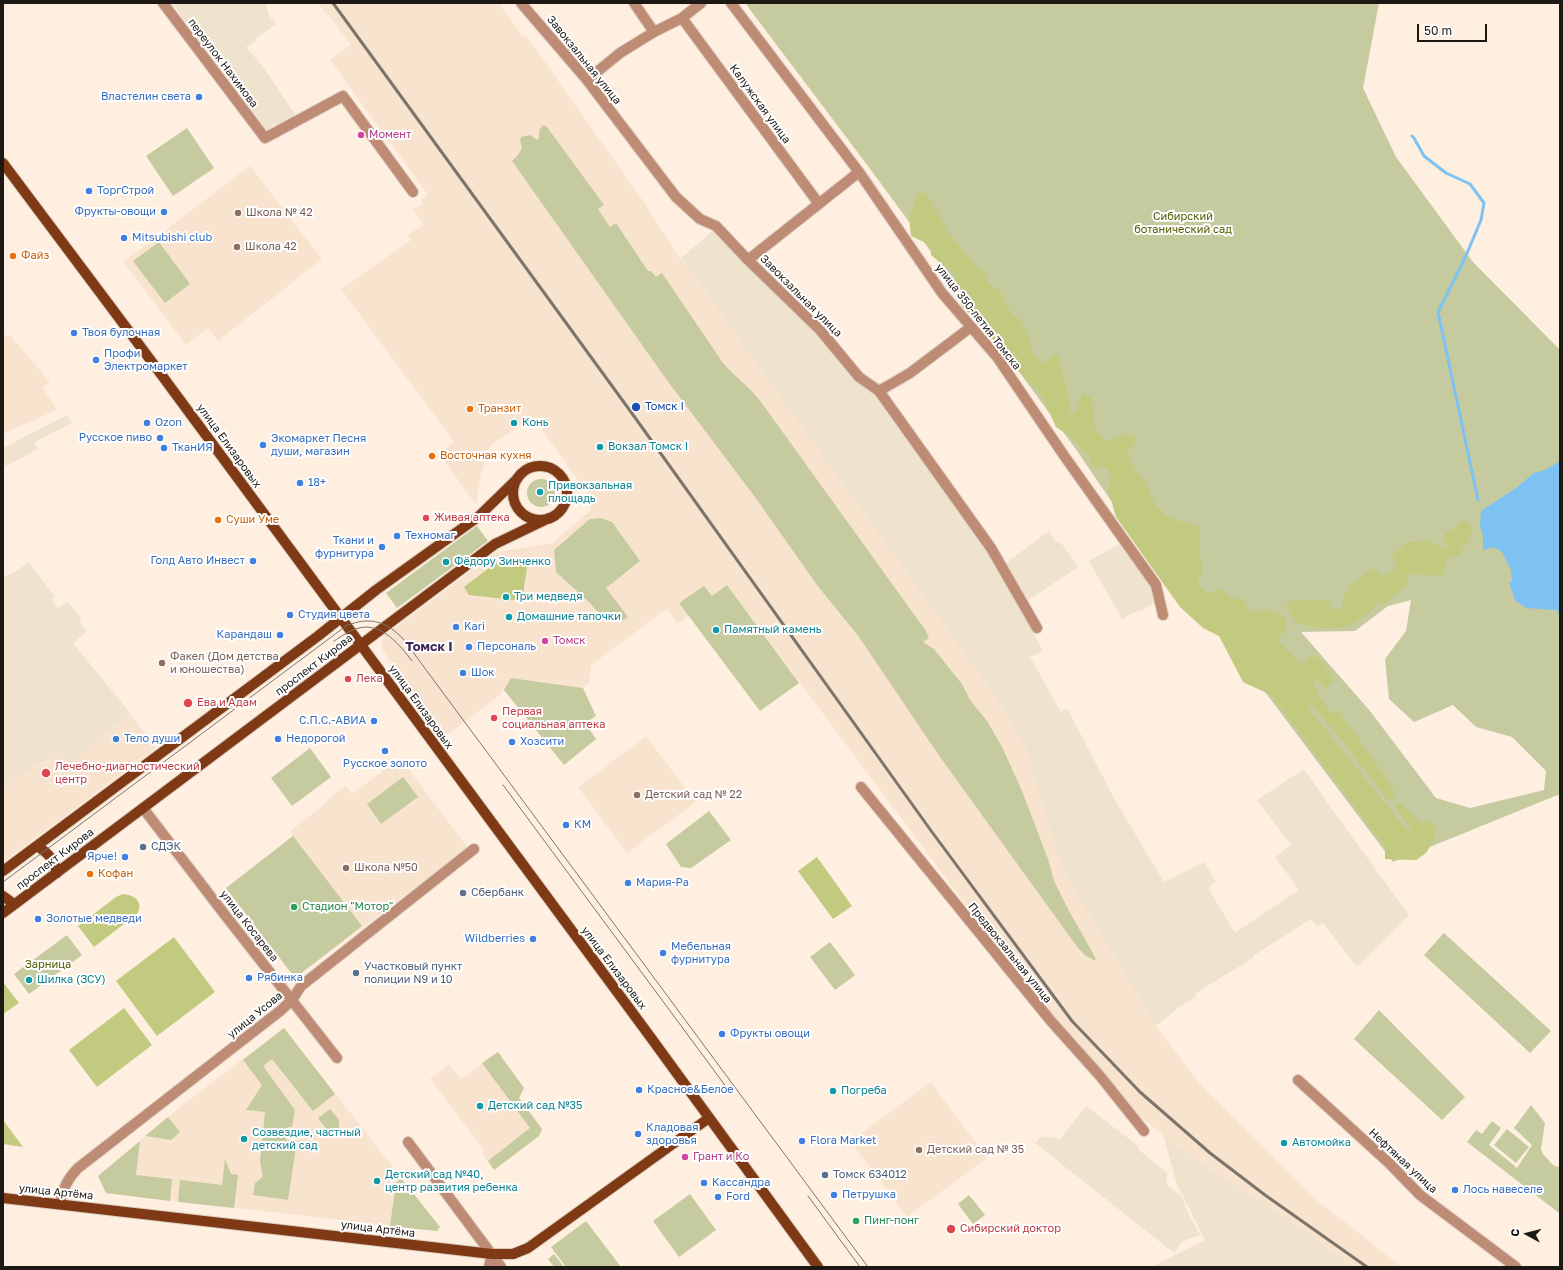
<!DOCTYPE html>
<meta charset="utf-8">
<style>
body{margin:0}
#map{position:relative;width:1563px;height:1270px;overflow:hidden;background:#feefe1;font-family:"Golos Text",sans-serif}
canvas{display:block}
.frame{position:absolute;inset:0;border:4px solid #1d1813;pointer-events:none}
.north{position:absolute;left:1507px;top:1214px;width:40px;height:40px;-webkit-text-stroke:3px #fff;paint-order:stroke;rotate:277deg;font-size:11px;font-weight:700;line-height:16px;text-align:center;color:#1d1813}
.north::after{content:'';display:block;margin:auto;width:14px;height:18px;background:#1d1813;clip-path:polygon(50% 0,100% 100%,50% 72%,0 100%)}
.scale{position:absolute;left:1417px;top:24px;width:70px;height:18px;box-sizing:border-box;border:2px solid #1d1813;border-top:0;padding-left:5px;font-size:12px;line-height:14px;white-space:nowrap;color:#1d1813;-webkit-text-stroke:3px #fff;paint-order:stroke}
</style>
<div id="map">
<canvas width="1563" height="1270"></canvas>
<div class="frame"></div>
<div class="north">С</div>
<div class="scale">50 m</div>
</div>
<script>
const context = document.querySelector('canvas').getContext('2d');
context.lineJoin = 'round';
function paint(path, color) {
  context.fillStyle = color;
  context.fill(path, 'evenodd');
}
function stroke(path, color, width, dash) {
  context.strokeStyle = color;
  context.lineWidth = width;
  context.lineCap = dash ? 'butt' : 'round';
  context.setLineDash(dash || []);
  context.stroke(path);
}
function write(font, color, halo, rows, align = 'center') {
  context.font = font + ' "Golos Text",sans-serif';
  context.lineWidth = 4;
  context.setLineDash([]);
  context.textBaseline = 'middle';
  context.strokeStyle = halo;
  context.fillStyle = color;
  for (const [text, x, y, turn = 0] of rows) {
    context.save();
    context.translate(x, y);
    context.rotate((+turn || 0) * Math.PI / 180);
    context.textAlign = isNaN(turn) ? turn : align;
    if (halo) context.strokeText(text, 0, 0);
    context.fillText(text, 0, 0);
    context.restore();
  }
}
paint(new Path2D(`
 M318,3H499L523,37L526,35L643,201L676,252L928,594L993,693L1026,749L1054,845L1067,878L1156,1026L1202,1086L1318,1201L1402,1267H1355L1284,1216L1193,1158L1134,1112L1061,1027L998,948L727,585L678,624L667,609L591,665L589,682L583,688L512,678L500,695L443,738L383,651L382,645V639L385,635L496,552L552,543L591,510L588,494L542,430V424L531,418L490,446L481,474L476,505L439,453L454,442L341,289L411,240L408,235L423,225L413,210L423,203L421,200L428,195L330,60L351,44Z
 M250,166L322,259L218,341L208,328L186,345L123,262Z
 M3,335L11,336L50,382L43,388L57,410L3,434Z
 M130,713L156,748L3,862V789L57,749L69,765Z
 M646,736L696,802L627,853L578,787Z
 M400,758L468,848L295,978L226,888L293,836L290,831L328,802L327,800L346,785L352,794Z
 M284,1028L440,1227L437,1231L106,1193L98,1176L180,1107Z
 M498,1052L524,1088L519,1098L542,1129L539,1136L494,1170L483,1155V1149L430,1079L449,1064L461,1079Z
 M931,1082L987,1158L907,1217L850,1141Z`), '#f8e3cf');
paint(new Path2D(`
 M172,3H266L268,14L276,24L255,39L256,41L246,47L264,68L296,116L278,128L275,124L267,130L213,59L206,51Z
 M715,229L876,393L987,548L1043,651L1030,657L1061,712L1067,708L1115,800L1164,882L1204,862L1216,882L1208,888L1235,933L1299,890L1275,857L1291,845L1257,800L1304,769L1334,812L1409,915L1357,967L1323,923L1317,927L1311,919L1253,956V958L1196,993V997L1178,1008L1156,1026L1067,878L1054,845L1026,749L993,693L681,258Z
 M67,415L72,423L34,442L38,449L6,466L3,461V448Z
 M1049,531L1055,541L1062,544L1078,567L1027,601L1005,564Z
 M1122,543L1158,600L1143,610L1132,613L1122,619L1089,561Z
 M29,562L55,597L52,600L58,608L68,602L82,620L80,622L87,631L73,643L130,713L69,765L57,750L3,789V577L17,571Z
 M1086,1106L1137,1145L1139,1150L1167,1173V1185L1182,1196L1186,1209L1200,1235L1183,1241L1174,1253L1035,1143L1041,1136L1060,1139Z
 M1163,1134L1193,1158L1284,1216L1355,1267H1151L1205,1240L1176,1182Z`), '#efe3ce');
paint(new Path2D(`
 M745,3H1379L1363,88L1396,157L1473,262L1560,350V794L1393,862L1210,619L1187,612L1075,448L868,166ZM1411,600L1406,631L1385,659L1389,699L1414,722L1453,705L1476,727L1512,737L1546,771L1544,790L1470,808L1436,798L1370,711L1301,632L1355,631L1388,606Z
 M544,125L547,127L604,205L598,209L610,227L616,223L648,271H651L656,277L662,273L723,363C735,377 750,387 761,402L926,631L929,638L923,642L934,649L962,684L970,700L987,721L1002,747L1022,791L1048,859L1054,881L1069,911L1095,957L1096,961L1086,956L1078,948L940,757L859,637L817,585L755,497L669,383L512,161L518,155L522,148L520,140L521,137L530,135L537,140L539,138C539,133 538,129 544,125Z
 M187,128L214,168L173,196L146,156Z
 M159,242L190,284L165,303L133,261Z
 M527 493a14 14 0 1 1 28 0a14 14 0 1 1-28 0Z
 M601,518L612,522L640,561L606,588L628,617L622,621L604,619L590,603L556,572L554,550L590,519Z
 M477,526L488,541L397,608L386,593Z
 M727,585L799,683L760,711L679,603L704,586L712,596Z
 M511,678L583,688L596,716L585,723L596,739L564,765L504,690Z
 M310,748L331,777L292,806L271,778Z
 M403,777L418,797L381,824L367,804Z
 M709,811L731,840L691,868L681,867L666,844Z
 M293,836L362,926L295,978L226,888Z
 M1444,933L1551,1031L1530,1053L1424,955Z
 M67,935L82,955L29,994L14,974Z
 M830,942L855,975L835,990L810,957Z
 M1379,1010L1465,1097L1442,1120L1354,1039Z
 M284,1028L335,1094L313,1111L272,1059L263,1066L295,1110L292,1127H288L286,1140L297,1141L288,1200L253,1195L255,1183L263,1177L260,1161L265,1112L246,1110L262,1085L243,1060Z
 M498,1052L524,1088L519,1098L542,1129L539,1136L494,1170L488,1161L530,1128L482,1063Z
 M1531,1105L1545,1123L1541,1149L1543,1154L1554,1166L1560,1167L1559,1213L1467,1142L1476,1130L1482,1134L1492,1121L1501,1128L1489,1145L1517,1168L1532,1145L1514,1128Z
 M330,1109L339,1120V1130L332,1136L318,1118Z
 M168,1117L180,1132L171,1140L145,1136Z
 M1507,1129L1529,1147L1516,1163L1494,1145Z
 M140,1141L136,1175L172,1179L170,1201L106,1193L98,1176Z
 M225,1159L231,1174L238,1175L234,1208L178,1202L180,1180L222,1185Z
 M401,1178L440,1227L437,1231L390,1226L396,1183Z
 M690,1194L716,1230L679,1257L653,1221Z
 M969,1195L985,1215L973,1224L958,1204Z
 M586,1221L621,1267H566L551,1247Z
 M554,1254L564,1267H554L548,1259Z`), '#c5cb9e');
paint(new Path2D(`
 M918,192L925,193L931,201L948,232L974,264L983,271L989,284L999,290L1012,314L1020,320L1029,336L1032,353L1044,364L1054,354L1058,355L1070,402V412L1075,414L1083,393L1091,398C1094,406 1093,409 1093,417C1092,426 1100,436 1107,441L1127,434L1135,436V444L1126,453C1132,467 1139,473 1147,485C1149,489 1150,495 1153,500C1163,519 1181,522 1200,526V556L1203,572L1198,579L1199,586L1207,593L1224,589L1230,598L1243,600L1250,612L1272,611L1286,617L1285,630L1277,640L1301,665L1313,655L1322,661L1334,679L1326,689L1317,680L1313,681L1320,698L1331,713L1338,710L1392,786L1395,795L1388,801L1342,740L1312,704L1307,707L1410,834L1412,835L1408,825L1395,807L1401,803L1421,823L1430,821L1436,827L1434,840L1426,853L1416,860L1385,859V847L1271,695L1243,682L1219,636L1203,628L1180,607L1116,517L1108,489L1112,475L1104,466L1092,468L1090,457L1071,437L1056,427L1042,396L1008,360L988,333L961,305L955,280L956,275L931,255L930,245L911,236L909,219Z
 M1465,520L1473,529L1469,541L1462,547L1459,555L1447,559L1443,576L1408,574V584L1385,603H1376C1374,609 1370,612 1364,616C1342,634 1321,629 1296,623L1286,607L1288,601L1297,600H1328L1333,610L1343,608V596L1348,592L1350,586L1370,570L1374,569L1383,576L1394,571L1396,565L1391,557L1406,543L1427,540L1445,550L1449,547L1444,543L1445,534Z
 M502,558L528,561L522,601L469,595L464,587Z
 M817,857L852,906L833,919L798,871Z
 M123,894C135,895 144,902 137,914L94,947L78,926L116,897Z
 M174,937L215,992L157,1036L116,981Z
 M3,982L19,1003L3,1014Z
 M124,1008L152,1045L97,1087L69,1050Z
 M3,1120L23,1147L3,1144Z`), '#c1ca7f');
paint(new Path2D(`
 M1560,461V616L1557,610L1526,608L1515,600L1509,583L1512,581L1511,570L1502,552L1494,547L1483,550V536L1480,526L1481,511L1516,488L1534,473L1545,470Z`), '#7ec2f3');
stroke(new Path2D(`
 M1412,136L1414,138L1424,156L1446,173L1470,184L1484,203L1481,220L1465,258L1438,312L1478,500`), '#7ec2f3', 3);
const minor = new Path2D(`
 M163,3L265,138L343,96L413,192
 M521,3L587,80L676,197L700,219L716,226L748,260L820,330L859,377L879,391L991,548L1037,628
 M634,3L654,32
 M731,3L859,172L942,293L997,357L1065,457L1156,585L1163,615
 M682,18L819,204
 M587,80L620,53L654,32L682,18L701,3
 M748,260L859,172
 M879,391L910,373L971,327
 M861,787L1050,1020L1100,1076L1144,1131
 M143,808L225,915L337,1058
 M1298,1080L1389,1163L1420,1195L1516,1267
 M408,1142L501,1267
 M60,1204C62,1190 68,1178 78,1168L280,1011L292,1000L301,986L474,849
 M489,1267L492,1254`);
const major = new Path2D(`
 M3,163L149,358L646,1031L818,1267
 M513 493a27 27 0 1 1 54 0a27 27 0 1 1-54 0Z
 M37,846C48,853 54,859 57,873
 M3,871L318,636L376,590L478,517L518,478
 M3,896L14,904
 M3,913L495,544L549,518
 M3,1198L492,1254H513L528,1248L709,1118`);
stroke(minor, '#dacdc0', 12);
stroke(major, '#dacdc0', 12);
stroke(minor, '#be8b74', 10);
stroke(major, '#7f3915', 10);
stroke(new Path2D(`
 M334,641C342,636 350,630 359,628C381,622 400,645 412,661
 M503,785L730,1092
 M3,882L346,626C369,616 387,621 404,640L868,1267
 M808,1196L860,1267`), '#7d746b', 1);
stroke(new Path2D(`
 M333,3L631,412L932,832L1072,1021L1140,1092L1210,1153L1265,1195L1367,1267`), '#7d746b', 3);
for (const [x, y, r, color] of [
 [199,97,4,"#3f7fe0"],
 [361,135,4,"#d1479c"],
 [89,191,4,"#3f7fe0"],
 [164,212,4,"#3f7fe0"],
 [238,213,4,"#8d6e63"],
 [124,238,4,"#3f7fe0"],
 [237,247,4,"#8d6e63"],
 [13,256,4,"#e8710a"],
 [74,333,4,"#3f7fe0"],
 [96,360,4,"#3f7fe0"],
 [636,407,5,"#1a4fb4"],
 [470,409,4,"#e8710a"],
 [147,423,4,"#3f7fe0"],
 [514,423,4,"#0f9aa8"],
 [160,438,4,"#3f7fe0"],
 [263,445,4,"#3f7fe0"],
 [600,447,4,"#0f9aa8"],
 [164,448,4,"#3f7fe0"],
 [432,456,4,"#e8710a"],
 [300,483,4,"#3f7fe0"],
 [540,492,4,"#0f9aa8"],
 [426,518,4,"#e0444e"],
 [218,520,4,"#e8710a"],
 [397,536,4,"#3f7fe0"],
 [382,547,4,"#3f7fe0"],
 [253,561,4,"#3f7fe0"],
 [446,562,4,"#0f9aa8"],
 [506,597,4,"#0f9aa8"],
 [290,615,4,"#3f7fe0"],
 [509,617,4,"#0f9aa8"],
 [456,627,4,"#3f7fe0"],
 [716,630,4,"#0f9aa8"],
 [280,635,4,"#3f7fe0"],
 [545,641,4,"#d1479c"],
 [469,647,4,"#3f7fe0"],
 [162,663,4,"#8d6e63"],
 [463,673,4,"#3f7fe0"],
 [348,679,4,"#e0444e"],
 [188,703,5,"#e0444e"],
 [494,718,4,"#e0444e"],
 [374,721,4,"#3f7fe0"],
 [116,739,4,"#3f7fe0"],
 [278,739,4,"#3f7fe0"],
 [512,742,4,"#3f7fe0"],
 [385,751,4,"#3f7fe0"],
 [46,773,5,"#e0444e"],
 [637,795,4,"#8d6e63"],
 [566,825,4,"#3f7fe0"],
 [143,847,4,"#5c6f8a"],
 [125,857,4,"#3f7fe0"],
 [346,868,4,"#8d6e63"],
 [90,874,4,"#e8710a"],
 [628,883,4,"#3f7fe0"],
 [463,893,4,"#5c6f8a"],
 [294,907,4,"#2e9e5b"],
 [38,919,4,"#3f7fe0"],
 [533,939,4,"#3f7fe0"],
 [663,953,4,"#3f7fe0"],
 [356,973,4,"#5c6f8a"],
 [249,978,4,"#3f7fe0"],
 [29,980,4,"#0f9aa8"],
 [722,1034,4,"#3f7fe0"],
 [639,1090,4,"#3f7fe0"],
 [833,1091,4,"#0f9aa8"],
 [480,1106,4,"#0f9aa8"],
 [638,1134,4,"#3f7fe0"],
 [244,1139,4,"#0f9aa8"],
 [802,1141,4,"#3f7fe0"],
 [1284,1143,4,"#0f9aa8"],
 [919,1150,4,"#8d6e63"],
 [685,1157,4,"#d1479c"],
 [825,1175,4,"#5c6f8a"],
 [377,1181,4,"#0f9aa8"],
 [704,1183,4,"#3f7fe0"],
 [1455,1190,4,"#3f7fe0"],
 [834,1195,4,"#3f7fe0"],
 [718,1197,4,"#3f7fe0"],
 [856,1221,4,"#2e9e5b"],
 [951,1229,5,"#e0444e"]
]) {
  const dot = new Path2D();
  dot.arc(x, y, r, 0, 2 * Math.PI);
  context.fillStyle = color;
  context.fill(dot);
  stroke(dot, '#fff', 1.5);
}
write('11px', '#1d1813', '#fff', [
 ["Завокзальная улица",584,60,51],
 ["переулок Нахимова",223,63,53],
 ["Калужская улица",760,104,54],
 ["Завокзальная улица",801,296,45],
 ["улица 350-летия Томска",978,317,52],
 ["улица Елизаровых",229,446,54],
 ["проспект Кирова",314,665,-37],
 ["улица Елизаровых",421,707,54],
 ["проспект Кирова",55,859,-37],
 ["улица Косарева",249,926,52],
 ["Предвокзальная улица",1010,953,51],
 ["улица Елизаровых",614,968,53],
 ["улица Усова",255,1015,-39],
 ["Нефтяная улица",1403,1161,43],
 ["улица Артёма",56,1192,6],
 ["улица Артёма",378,1229,7]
]);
write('11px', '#366cbe', '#fff', [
 ["Властелин света",191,97,"right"],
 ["ТоргСтрой",97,191],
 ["Фрукты-овощи",156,212,"right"],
 ["Mitsubishi club",132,238],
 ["Твоя булочная",82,333],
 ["Профи",104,354],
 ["Электромаркет",104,367],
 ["Ozon",155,423],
 ["Русское пиво",152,438,"right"],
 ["Экомаркет Песня",271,439],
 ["души, магазин",271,452],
 ["ТканИЯ",172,448],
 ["18+",308,483],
 ["Техномаг",405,536],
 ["Ткани и",374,541,"right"],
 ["фурнитура",374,554,"right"],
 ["Голд Авто Инвест",245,561,"right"],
 ["Студия цвета",298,615],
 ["Kari",464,627],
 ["Карандаш",272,635,"right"],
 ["Персональ",477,647],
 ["Шок",471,673],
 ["С.П.С.-АВИА",366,721,"right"],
 ["Тело души",124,739],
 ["Недорогой",286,739],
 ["Хозсити",520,742],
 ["Русское золото",385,764,"center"],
 ["КМ",574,825],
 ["Ярче!",117,857,"right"],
 ["Мария-Ра",636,883],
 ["Золотые медведи",46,919],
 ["Wildberries",525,939,"right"],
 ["Мебельная",671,947],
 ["фурнитура",671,960],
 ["Рябинка",257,978],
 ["Фрукты овощи",730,1034],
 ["Красное&Белое",647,1090],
 ["Кладовая",646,1128],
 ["здоровья",646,1141],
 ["Flora Market",810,1141],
 ["Кассандра",712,1183],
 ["Лось навеселе",1463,1190],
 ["Петрушка",842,1195],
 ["Ford",726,1197]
], 'left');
write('11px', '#b23c85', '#fff', [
 ["Момент",369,135],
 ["Томск",553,641],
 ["Грант и Ко",693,1157]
], 'left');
write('11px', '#785e54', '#fff', [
 ["Школа № 42",246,213],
 ["Школа 42",245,247],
 ["Факел (Дом детства",170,657],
 ["и юношества)",170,670],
 ["Детский сад № 22",645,795],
 ["Школа №50",354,868],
 ["Детский сад № 35",927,1150]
], 'left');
write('11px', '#555b00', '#fff', [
 ["Сибирский",1183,217],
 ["ботанический сад",1183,230],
 ["Зарница",48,965]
]);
write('11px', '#c56008', '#fff', [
 ["Файз",21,256],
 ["Транзит",478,409],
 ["Восточная кухня",440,456],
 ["Суши Уме",226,520],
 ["Кофан",98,874]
], 'left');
write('11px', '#164399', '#fff', [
 ["Томск I",645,407]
], 'left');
write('11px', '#0d838f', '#fff', [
 ["Конь",522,423],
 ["Вокзал Томск I",608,447],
 ["Привокзальная",548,486],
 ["площадь",548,499],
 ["Фёдору Зинченко",454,562],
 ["Три медведя",514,597],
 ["Домашние тапочки",517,617],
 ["Памятный камень",724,630],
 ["Шилка (ЗСУ)",37,980],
 ["Погреба",841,1091],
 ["Детский сад №35",488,1106],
 ["Созвездие, частный",252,1133],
 ["детский сад",252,1146],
 ["Автомойка",1292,1143],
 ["Детский сад №40,",385,1175],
 ["центр развития ребенка",385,1188]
], 'left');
write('11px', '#be3a42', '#fff', [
 ["Живая аптека",434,518],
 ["Лека",356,679],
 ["Ева и Адам",197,703],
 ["Первая",502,712],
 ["социальная аптека",502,725],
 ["Лечебно-диагностический",55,767],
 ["центр",55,780],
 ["Сибирский доктор",960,1229]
], 'left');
write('11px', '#4e5e75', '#fff', [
 ["СДЭК",151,847],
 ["Сбербанк",471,893],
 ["Участковый пункт",364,967],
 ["полиции N9 и 10",364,980],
 ["Томск 634012",833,1175]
], 'left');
write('11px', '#27864d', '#fff', [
 ["Стадион \"Мотор\"",302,907],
 ["Пинг-понг",864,1221]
], 'left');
write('bold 13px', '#3f265f', '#fff', [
 ["Томск I",429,647]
]);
</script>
